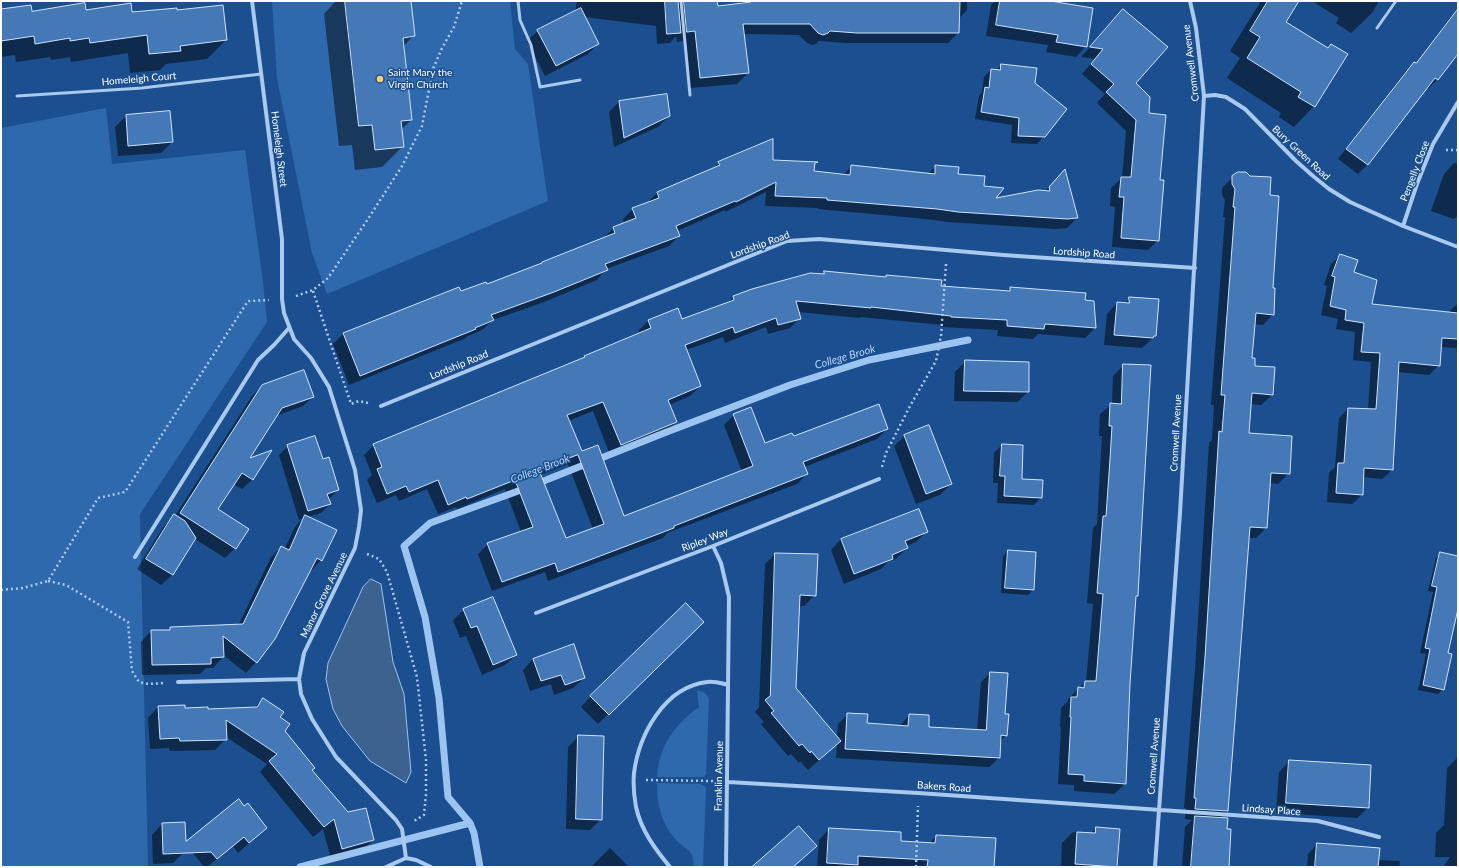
<!DOCTYPE html>
<style>
body{margin:0}
#map{position:relative;width:1459px;height:868px;overflow:hidden;background:#1b4f8f;font-family:Lato,sans-serif}
canvas{display:block}
.frame{position:absolute;inset:0;border:2px solid #fff;pointer-events:none}
</style>
<div id="map">
<canvas width="1459" height="868"></canvas>
<div class="frame"></div>
</div>
<script>
const context = document.querySelector('canvas').getContext('2d');
context.lineJoin = 'round';
function paint(path, color) {
  context.fillStyle = color;
  context.fill(path, 'evenodd');
}
function stroke(path, color, width, dash) {
  context.strokeStyle = color;
  context.lineWidth = width;
  context.lineCap = dash ? 'butt' : 'round';
  context.setLineDash(dash || []);
  context.stroke(path);
}
function write(font, color, halo, rows, align = 'center') {
  context.font = font + ' Lato,sans-serif';
  context.lineWidth = 3;
  context.setLineDash([]);
  context.textBaseline = 'middle';
  context.strokeStyle = halo;
  context.fillStyle = color;
  for (const [text, x, y, turn = 0] of rows) {
    context.save();
    context.translate(x, y);
    context.rotate((+turn || 0) * Math.PI / 180);
    context.textAlign = isNaN(turn) ? turn : align;
    if (halo) context.strokeText(text, 0, 0);
    context.fillText(text, 0, 0);
    context.restore();
  }
}
paint(new Path2D(`
 M272,1H345L359,126L412,120L403,38L414,36L411,1H510L515,49L528,64L548,201L327,294L312,253L277,78Z
 M106,108L112,164L245,150L263,282L267,322L140,514L148,867H1V128Z
 M697,691C703,691 706,693 709,699L706,774L704,777H657C659,746 674,725 699,707Z
 M657,783L700,784L706,787L703,867H694C693,863 693,858 692,855C689,849 680,845 676,840C661,823 657,804 657,783Z`), '#2e69ad');
const water = new Path2D(`
 M371,579L381,584L393,662L404,694L411,772L406,783L370,761L342,726L333,709L326,679L328,663L363,587Z`);
paint(water, '#3c6290');
stroke(water, '#9cc4f0', 1);
paint(new Path2D(`
 M336,1H410L413,36L403,47L411,120L401,130L403,146L382,167L355,170L352,145L339,146L324,14Z
 M577,1H716L717,7L741,4V1H967V10L958,19V33L948,43H846L819,41L816,44L812,45L807,43L799,35L743,34L748,73L737,84L690,88L685,41L677,42L676,36L670,43L657,44L656,26L584,17L598,44L588,54L545,76L527,41L538,31L575,12Z
 M995,1H1044L1086,46L1076,57L1046,52L1048,45L986,36L991,5Z
 M1261,1H1298L1285,22L1327,48L1331,45L1314,106L1294,127L1279,117L1281,113L1227,78L1240,58L1230,51Z
 M1312,1H1379L1372,13L1351,33L1336,23L1339,18Z
 M1,10L31,12L86,11L131,13L176,12L226,40L207,59L166,64L160,70L130,73L128,53L71,62L70,57L51,60L50,57L16,62L15,55L1,57Z
 M1123,10L1135,84L1148,114L1159,181L1158,240L1148,250L1112,247L1115,207L1110,206L1111,188L1122,178L1126,131L1097,103L1105,94L1082,74L1095,59L1081,57Z
 M1456,12L1458,14V53L1437,80L1428,89L1426,88L1367,165L1358,174L1338,159L1405,72L1414,63L1415,64L1447,22Z
 M1001,65L1034,83L1044,136L1037,144L1011,143L1012,125L975,119L979,96L982,92L984,77L991,70L996,71Z
 M619,102L669,116L658,127L614,147L609,112Z
 M169,112L172,142L161,153L118,156L115,127L126,116Z
 M772,161L814,164L813,172L843,175L852,166L928,174L936,166L983,187L993,200L1045,191L1064,171L1077,218L1067,228L1056,229L948,222L926,219L818,209V208L765,206L766,192L725,212V210L677,231L679,236L669,246L606,269L597,280L544,302L493,320L482,330L468,336L464,339L349,385L333,344L343,334L460,292L486,285L540,265L603,238L614,228L624,224L623,219L633,209L647,203L657,193L713,169L719,163Z
 M1454,163L1458,164V216L1454,219L1431,211L1444,174Z
 M1233,177L1269,196L1273,314L1263,325L1254,324L1251,359L1254,367L1272,395L1261,405L1250,404L1248,434L1289,473L1278,484L1270,483L1266,528L1256,538H1248L1227,811L1220,819L1226,830L1228,867H1182L1185,827L1192,820L1185,819L1186,808H1184L1195,669L1209,443L1212,440L1214,405H1211L1225,217H1223L1225,200L1222,195V188Z
 M1341,255L1352,272L1371,305L1448,313L1455,306H1458V348L1440,347L1439,365L1429,375L1398,372L1392,470L1382,479L1363,477L1362,495L1352,504L1327,502L1329,473L1335,467L1339,418L1348,409L1368,410L1371,362L1353,360L1355,332L1336,329L1338,319L1321,315L1327,286L1324,285L1331,264Z
 M825,272L884,278L887,276L940,287L1007,291L1010,288L1084,301L1095,328L1085,338L1038,334L1033,339L997,336L998,330L942,327V325L861,317L860,318L798,312L800,318L790,328L768,334L766,327L725,343L723,337L686,350L700,386L690,396L669,405L676,422L666,432L610,455L593,411L568,421L581,453L623,518L742,472L724,425L734,415L765,445L793,438L887,429L877,439L804,467L807,474L797,484L667,533L663,538L548,581L545,572L492,591L478,554L488,544L521,532L505,489L457,509L456,507L438,514L427,489L399,501L396,495L377,503L367,480L372,475L364,455L374,445L582,359L585,357L640,334L638,331L648,321L682,320L727,304L733,297L822,275ZM568,464L593,529L565,540L540,475Z
 M1130,298L1155,336L1142,348L1104,345L1107,314L1117,303L1124,304Z
 M966,361L1028,392L1017,402L954,401L955,372Z
 M1124,365L1137,596L1135,597L1129,684L1125,784L1114,794L1074,791V785L1058,784L1061,727H1060L1061,708L1068,701V699L1086,682L1093,604L1087,603L1093,528L1097,524L1100,470L1102,436H1099L1100,414L1112,404L1113,376Z
 M262,386L313,397L303,406L276,416L248,459L270,452L252,480L242,489L233,484L217,509L247,529L235,548L225,558L195,539L172,575L161,585L137,569L164,526L175,516L252,396Z
 M905,436L951,484L940,495L916,504L894,446Z
 M1002,445L1021,480L1041,497L1034,505L997,503L998,483H993L994,453Z
 M288,446L322,461L338,490L329,499L330,504L321,513L307,517L321,560L311,571L309,570L256,662L246,673L223,655V657L213,668H206L200,674L142,675L141,642L151,631H168L171,628L238,626L271,557L281,547L285,548L295,527L303,518L299,520L279,455Z
 M926,532L916,542L906,546L907,548L896,559L889,561L881,569L844,584L831,550L841,539Z
 M1008,551L1033,590L1028,595L1001,593L1003,556Z
 M1441,553L1458,557V612L1456,614L1447,654L1443,689L1438,694L1418,690L1426,654L1420,653L1433,592L1428,591L1436,558Z
 M775,554L815,595L804,606H798L795,689L837,738L838,724L848,714L866,724L900,726L909,715L928,728L977,731L981,682L990,673L1004,715L1006,735L1000,742L999,758L989,767L836,758L837,744L808,770L800,761L799,763L791,754L788,756L761,724L764,722L755,712L759,707L765,564Z
 M464,610L516,655L505,665L482,675L466,636L460,638L453,620Z
 M702,622L598,724L581,707L591,696Z
 M533,659L584,678L573,688L554,695L551,684L530,691L523,670Z
 M263,699L278,717L283,731L311,771L348,814L373,840L363,850L331,859L323,829L313,837L260,772L267,764L226,737V739L215,750L170,751L169,748L150,749L148,718L158,707L207,711L254,708Z
 M579,736L601,819L590,830L566,829L568,747Z
 M1458,757V867H1443L1450,857H1435L1436,833L1444,825L1447,768Z
 M1289,762L1368,808L1357,818L1276,813L1279,772Z
 M244,807L266,828L238,853L233,846L207,867H204L186,844Z
 M162,824L183,853L173,863L153,864L152,835Z
 M1096,828L1120,830L1118,867H1061L1062,843L1073,832L1091,833Z
 M829,829L900,842L929,844L936,836L993,867H817L819,840Z
 M1317,844L1378,860L1400,861L1399,867H1307L1308,854Z
 M610,848L629,867H591Z`), '#0007');
stroke(new Path2D(`
 M300,867L470,823
 M480,867L474,833L470,823L448,797L439,698L425,617L404,546L430,523L521,490L664,433L790,385L869,360L968,340`), '#9cc4f0', 7);
const building = new Path2D(`
 M345,1H411L415,36L403,38L412,120L401,121L404,147L375,150L372,125L359,126Z
 M665,1H678L681,33L667,34Z
 M684,1H717L718,6L751,2V1H960L959,33H857L830,31L828,33L823,35L818,33L810,24H743L749,73L700,78L695,31L687,32Z
 M1000,1H1050L1093,8L1087,47L1056,42L1058,35L996,25Z
 M1268,1H1299L1286,22L1328,48L1331,44L1348,54L1315,107L1298,97L1301,92L1247,58L1260,37L1250,31Z
 M85,3L86,10L131,3L132,12L177,8V10L223,5L227,40L180,46L181,51L149,54L147,35L90,43L89,38L70,41V38L35,44L34,36L1,41V9L31,5L32,11Z
 M581,8L599,44L556,66L537,30Z
 M1123,9L1168,47L1136,83L1150,97L1149,113L1166,115L1160,180H1164L1159,241L1121,238L1124,197H1119L1121,177H1131L1136,120L1106,92L1114,84L1091,64L1103,49L1090,47Z
 M1458,9V54L1438,80L1435,78L1368,165L1346,149L1414,62L1416,63Z
 M1001,64L1037,68L1035,83L1067,109L1045,137L1018,136L1019,118L981,112L985,87L989,88L991,69L1000,70Z
 M667,94L670,116L624,138L619,101Z
 M170,111L173,142L128,146L126,115Z
 M773,139V160L818,162L815,163L814,171L850,175L851,165L935,174V165L959,167L958,174L985,176L984,186L1004,188L996,198L1038,190L1050,191L1049,187L1065,169L1078,218L1067,219L958,212L937,209L827,200V198L775,196L776,182L736,202L735,201L676,226L680,236L605,264L608,270L554,292L491,315L494,320L475,328L476,329L360,376L343,333L459,287L461,291L486,282L487,284L542,263V262L615,233L613,227L636,218L632,208L659,198L657,192L720,165L718,162Z
 M1238,172H1246L1250,176L1271,177L1270,195L1279,196L1273,288H1275L1274,315L1256,313L1252,358H1255V366L1275,367L1273,395L1252,393L1249,433L1292,436L1290,474L1271,473L1267,528L1250,527L1228,811L1195,809L1196,798H1194L1205,657L1219,431L1222,432L1225,395H1221L1235,207H1233L1235,189L1232,184V176Z
 M1340,254L1358,260L1354,272L1377,280L1372,304L1458,313V339L1442,338L1440,366L1399,362L1393,470L1364,468L1363,495L1336,493L1338,463H1344L1348,408L1376,409L1380,353L1361,352L1364,323L1345,320L1346,310L1330,306L1335,277L1332,276Z
 M824,271L886,277V275L942,280L941,286L1010,291V287L1086,293L1085,300L1094,301L1096,328L1045,324L1044,329L1007,326V320L951,317V316L871,307V308L796,301L801,319L778,325L776,318L735,333L733,327L685,345L701,386L668,400L677,422L621,445L603,402L567,415L582,451L598,445L624,516L753,466L733,414L751,407L765,443L792,433L794,436L879,404L888,429L803,462L808,474L674,526V528L558,572L555,563L502,582L487,543L533,527L515,480L467,499L466,497L448,505L438,480L409,492L406,486L387,494L377,469L382,467L373,444L585,357L584,356L651,328L648,320L678,308L682,319L734,300L733,296L752,289L810,273L824,274ZM578,455L604,524L566,538L539,470Z
 M1129,297L1159,299L1156,336H1154L1153,338L1114,335L1117,302L1129,303Z
 M965,360L1029,362V392L964,391Z
 M1123,364L1151,365L1140,557L1138,596H1136L1130,684L1126,784L1084,781V775L1068,774L1071,717H1070L1071,697H1077L1078,687L1084,688L1085,681H1096L1103,594L1097,593L1103,516H1106L1110,459L1112,426H1109L1110,403L1121,404Z
 M304,370L314,397L282,408L250,458L272,450L253,480L242,473L218,509L249,529L236,549L180,513L262,385Z
 M929,425L952,484L926,494L904,435Z
 M315,436L323,459L329,457L339,490L327,494L331,504L308,511L287,445Z
 M1002,444L1023,445L1022,479L1043,480L1042,498L1004,496L1005,476H1000Z
 M919,509L928,532L905,541L908,548L892,555L893,559L854,574L841,539Z
 M174,514L185,521L196,538L173,575L146,559Z
 M305,515L337,530L322,561L317,558L275,639L257,663L223,636L224,657L211,658V664L152,665L151,630H170V627L243,624L281,546L289,550Z
 M1008,550L1036,552L1034,590L1005,588Z
 M1440,552L1458,556V609L1448,653L1452,654L1444,690L1423,685L1430,649L1425,648L1437,587L1432,586Z
 M775,553L818,554L816,596L800,595L796,688L841,741L819,760L811,751L810,753L802,744L799,746L771,713L774,711L765,700L770,696Z
 M493,597L517,655L493,665L477,626L471,628L463,609Z
 M686,603L704,622L609,715L590,696Z
 M574,644L585,678L565,685L561,675L541,681L533,659Z
 M990,672L1008,673L1005,714H1009L1007,736L1001,735L1000,758L845,749L847,713L868,714L867,723L908,726L909,714L929,715V727L986,730Z
 M263,698L284,712L280,717L290,724L285,731L315,768L312,770L348,812L366,808L374,840L342,849L334,819L324,827L269,761L277,754L226,720L227,740L180,741L179,738L160,739L158,706L185,705V708L208,707V709L257,707Z
 M578,735L604,736L602,820L576,819Z
 M1289,760L1371,765L1369,808L1286,803Z
 M239,799L244,806L248,803L267,828L249,843L244,837L217,859L211,852L163,854L162,823L185,822L186,841Z
 M1195,816L1228,818L1227,829H1231L1229,867H1191Z
 M799,826L817,846L793,867H752Z
 M1096,827L1120,829L1117,867L1075,864L1077,832L1095,833Z
 M829,828L901,832V841L935,843L936,835L996,838L994,867H927L928,860L858,856V865L827,863Z
 M1317,843L1380,848L1378,867H1315Z`);
paint(building, '#4478b7');
stroke(building, '#cfe3fa', 1);
stroke(new Path2D(`
 M1446,150H1458
 M313,291L351,404L359,401L368,403
 M296,296L313,290L328,278L368,219L402,166L422,126L433,69L442,48L454,27L462,1
 M882,467L886,453L910,406L936,361L941,336L946,264
 M367,554L379,559L387,572L417,677L426,760V794L424,815L414,821
 M48,581L66,585L128,622L132,671L139,682L148,684L165,683
 M1,590L23,588L48,581L98,498L125,492L248,301L269,300
 M646,780L713,781
 M916,867L918,806`), '#a9c9ee', 2.5, [2, 3]);
stroke(new Path2D(`
 M518,1L520,20L531,45L540,87L580,80
 M681,1L690,95
 M1377,28L1396,1
 M17,96L142,88L261,74`), '#a9c9ee', 3);
stroke(new Path2D(`
 M252,1L282,239V299L284,313L294,339L311,358L329,387L355,470L361,510L359,527L355,548L304,653L299,679L301,694L312,719L336,757L396,820L402,829L406,858L386,867
 M1204,96L1215,95L1226,97L1245,109L1296,161L1313,176L1329,189L1350,202L1403,226L1458,247
 M1403,226L1417,184L1433,144L1458,102
 M381,406L787,241L819,239L1003,255L1195,268
 M713,546L721,563L729,597L726,867
 M135,557L258,360L274,345L289,328
 M536,613L713,546L879,479
 M178,682L299,679
 M728,782L918,793L1318,821L1379,837
 M406,858L416,860L431,867
 M670,867C655,849 641,830 636,807C634,796 633,784 634,773C639,735 664,687 707,682C713,681 721,683 728,685
 M1155,867L1180,513L1204,96L1196,28L1190,1`), '#a9c9ee', 4);
for (const [x, y, r, color] of [
 [380,79,4,"#ffd166"]
]) {
  const dot = new Path2D();
  dot.arc(x, y, r, 0, 2 * Math.PI);
  context.fillStyle = color;
  context.fill(dot);
  stroke(dot, '#1b4f8f', 1.5);
}
write('10px', '#fff', '#1b4f8f', [
 ["Cromwell Avenue",1191,63,-97],
 ["Homeleigh Court",139,79,-5],
 ["Homeleigh Street",279,149,83],
 ["Bury Green Road",1301,153,43],
 ["Pengelly Close",1415,171,-69],
 ["Lordship Road",760,245,-20],
 ["Lordship Road",1084,253,4],
 ["Lordship Road",459,365,-22],
 ["Cromwell Avenue",1176,433,-87],
 ["Ripley Way",705,540,-21],
 ["Manor Grove Avenue",324,595,-64],
 ["Cromwell Avenue",1154,756,-86],
 ["Franklin Avenue",719,776,-89],
 ["Bakers Road",944,787,4],
 ["Lindsay Place",1271,810,4]
]);
write('10px', '#fff', '#1b4f8f', [
 ["Saint Mary the",388,73],
 ["Virgin Church",388,85]
], 'left');
write('italic 11px', '#b5d3f5', '#1b4f8f', [
 ["College Brook",845,357,-16],
 ["College Brook",540,469,-21]
]);
</script>
